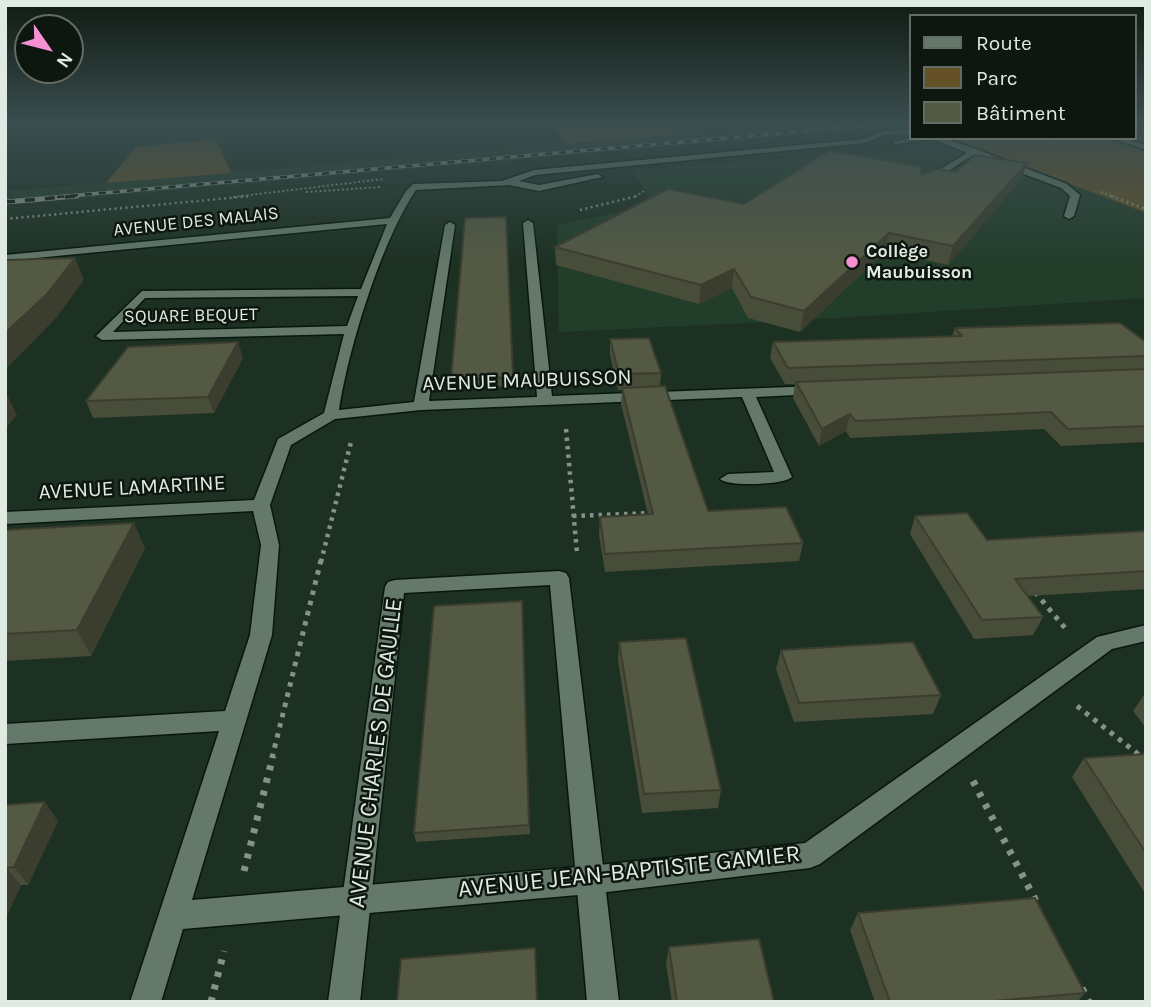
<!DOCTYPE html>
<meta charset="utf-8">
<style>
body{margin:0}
#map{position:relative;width:1151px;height:1007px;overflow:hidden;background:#1d3123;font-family:Karla,sans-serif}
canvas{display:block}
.frame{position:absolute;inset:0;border:7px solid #dfebe2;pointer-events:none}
.legend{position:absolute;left:909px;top:14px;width:228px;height:126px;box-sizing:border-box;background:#0e1610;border:2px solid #626b64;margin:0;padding:9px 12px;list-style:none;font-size:21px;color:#dfebe2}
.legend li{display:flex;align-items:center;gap:14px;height:35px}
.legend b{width:35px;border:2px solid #626b64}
.north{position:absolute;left:14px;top:14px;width:70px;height:70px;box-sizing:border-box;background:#0e1610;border:2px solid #626b64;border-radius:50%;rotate:125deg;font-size:19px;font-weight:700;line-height:28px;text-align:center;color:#dfebe2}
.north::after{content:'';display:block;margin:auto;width:24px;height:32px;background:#f690d0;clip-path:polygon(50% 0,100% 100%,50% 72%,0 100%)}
</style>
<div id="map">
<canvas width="1151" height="1007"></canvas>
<div class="frame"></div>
<ul class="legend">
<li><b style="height:9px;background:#64796a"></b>Route</li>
<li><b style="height:19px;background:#655127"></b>Parc</li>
<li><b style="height:19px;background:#545943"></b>Bâtiment</li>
</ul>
<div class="north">N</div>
</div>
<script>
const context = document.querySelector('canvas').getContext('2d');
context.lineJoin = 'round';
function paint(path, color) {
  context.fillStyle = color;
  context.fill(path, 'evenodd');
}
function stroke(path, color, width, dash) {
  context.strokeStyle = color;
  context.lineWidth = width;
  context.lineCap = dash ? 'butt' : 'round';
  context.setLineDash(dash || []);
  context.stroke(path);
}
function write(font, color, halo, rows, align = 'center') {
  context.font = font + ' Karla,sans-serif';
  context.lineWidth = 5;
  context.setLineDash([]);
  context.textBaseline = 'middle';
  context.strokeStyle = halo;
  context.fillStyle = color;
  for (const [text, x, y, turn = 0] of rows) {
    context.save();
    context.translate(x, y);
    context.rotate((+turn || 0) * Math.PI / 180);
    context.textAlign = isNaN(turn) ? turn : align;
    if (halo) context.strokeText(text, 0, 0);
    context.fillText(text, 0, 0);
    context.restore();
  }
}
paint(new Path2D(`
 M819,124L911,125L5,205V191Z
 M969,145L1146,213V298L788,321L559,332L557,225L653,205L633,170Z`), '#233d2b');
paint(new Path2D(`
 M553,124H693L707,133L566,144Z
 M1135,130H1146V213L955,140L1135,138Z
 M216,139L231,173L106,183L136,147Z`), '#655127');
const service = new Path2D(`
 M931,138H943L976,149L1067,184L1080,195L1074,216L1069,219L1064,216L1070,196L1061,188L973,155L927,185H921V181L927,177L967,153Z
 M1111,138H1123L1146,145V150Z
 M559,571L566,573L569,578L619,1002H587L550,585L404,593L360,1002H328L385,587L388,582L395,580Z`);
const minor = new Path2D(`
 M911,129V133L884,135L865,143L535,175L519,181L539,185L598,174L602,177L539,191L509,185L416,190C381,242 349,347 339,410L414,402L445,225L450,222L455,225L429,401L537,397L523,223L528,220L533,223L552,396L817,386L824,390L817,394L756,397L792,477C784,485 728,487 720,479L728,474L774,472L742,397L421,410L335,419L291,445L270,505L279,545L272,635L192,900L590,866L805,843L1097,637L1146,625V641L1112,649L820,864L810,868L590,894L183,929L161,1002H130L219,731L5,744V724L225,711L250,635L261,545L253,511L5,524V512L254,500L278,439L324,413L344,334L102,340L96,336L142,291L361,289L387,224L5,261V255L390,218L406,191L413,184L502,181L534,170L864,139L883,131ZM358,296L347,326L113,332L145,298Z
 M911,138H933L896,144L892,142Z`);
stroke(service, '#06180c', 3);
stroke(minor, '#06180c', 3);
stroke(new Path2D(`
 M1039,145L1055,142L1052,138
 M306,192L381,187
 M1101,192L1115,197
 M233,197L384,179
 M635,197L644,191`), '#839388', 2, [2, 2.5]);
stroke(new Path2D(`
 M1111,196L1146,209
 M580,210L637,196
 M5,219L251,196`), '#839388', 2.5, [2, 3.5]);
stroke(new Path2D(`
 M566,429L577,553
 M573,516L653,513
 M321,562L351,442`), '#839388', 4.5, [3.5, 5]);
stroke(new Path2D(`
 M1035,592L1065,628
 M1077,706L1143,758
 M272,758L321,560`), '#839388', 5, [4.5, 6]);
stroke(new Path2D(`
 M1141,756L1146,760
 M973,781L1037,903
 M244,871L273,756
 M1082,988L1089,1002
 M211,1002L224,951`), '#839388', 7, [5, 8]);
paint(service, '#64796a');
paint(minor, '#64796a');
const railFar1 = new Path2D(`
 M57,197L886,124`);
const rail = new Path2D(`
 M5,202L77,196`);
stroke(railFar1, '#8b9a8f', 3.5);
stroke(rail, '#8b9a8f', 5);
stroke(railFar1, '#0e1610', 2.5, [7]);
stroke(rail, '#0e1610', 3.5, [10]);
paint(new Path2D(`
 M956,172L1022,178L948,265L885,251L800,332L748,318L732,288L699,304L556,265L555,247L744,204L922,175Z
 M506,217L514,386L452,388L451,380Z
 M955,328L1146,356V442L1061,446L1044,429L850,438L846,431L819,446L793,398L795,384H785L770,358L773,342L952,336Z
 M610,339L661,373L660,386L708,511L803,543L799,561L605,572L599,535L600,517L648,514L621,404L622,390H618L610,355Z
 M243,358L214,413L93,418L86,401Z
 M915,516L987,540L1146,531V589L1027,596L1043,617L1033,635L974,639L910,534Z
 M5,530L145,548L91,656L5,661Z
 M522,601L530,834L416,842L414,833Z
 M619,642L721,790L718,808L642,813L618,661Z
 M781,650L941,695L933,714L794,722L776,669Z
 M1146,692V728L1133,711Z
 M1146,754V895L1072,777L1084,758Z
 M5,805L58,821L28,885H21L5,919Z
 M858,913L1085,993L1077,1002H875L850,930Z
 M669,947L774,1002H672L666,964Z`), '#484d3a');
paint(new Path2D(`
 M1027,163L1022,178L948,265L953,246Z
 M889,233L885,251L800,332L804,311Z
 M75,258L84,280L56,318L5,370V333Z
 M734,269L732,288L699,304L701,285Z
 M238,342L243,358L214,413L208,397Z
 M5,391L17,415L5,429Z
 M850,414L846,431L819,446L822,429Z
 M134,523L145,548L91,656L77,630Z
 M45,802L58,821L28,885L14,867Z
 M6,867L21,885L5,919V868Z`), '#3b3e2f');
const building = new Path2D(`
 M829,151L920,166L922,175L937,169L956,172L975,155L1027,163L953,246L889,233L804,311L751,297L734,269L701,285L555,247L668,189L744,204Z
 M506,217L513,377L451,380L465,218Z
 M75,258L46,295L5,333V260Z
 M1120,323L1146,342V356L788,368L773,342L962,336L955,328Z
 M649,338L661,373L619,374L610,339Z
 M238,342L208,397L86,401L128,347Z
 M1146,369V426L1068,429L1051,412L855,421L850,414L822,429L796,382Z
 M665,386L708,511L786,507L803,543L605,554L600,517L653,514L622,388Z
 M967,513L987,540L1146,531V571L1015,579L1043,617L982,620L915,516Z
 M134,523L77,630L5,634V530Z
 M522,601L529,825L414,833L434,606Z
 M686,638L721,790L644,794L619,642Z
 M913,642L941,695L799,703L781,650Z
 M1146,754V853L1084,758Z
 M45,802L14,867L5,868V805Z
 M1035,898L1085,993L982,1002H890L858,913Z
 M759,939L774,1002H677L669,947Z
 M535,948L537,1002H397L401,959Z`);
paint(building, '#545943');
stroke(building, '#3b3e2f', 2);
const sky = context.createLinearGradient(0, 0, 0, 265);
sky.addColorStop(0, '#101b13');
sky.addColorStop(0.47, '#3a4e50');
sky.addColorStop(1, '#3a4e5000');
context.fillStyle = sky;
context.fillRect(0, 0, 1151, 265);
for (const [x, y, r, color] of [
 [852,262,7,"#f690d0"]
]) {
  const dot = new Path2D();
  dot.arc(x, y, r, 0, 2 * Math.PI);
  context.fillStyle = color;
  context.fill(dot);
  stroke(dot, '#0e1610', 2.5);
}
write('18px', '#dfebe2', '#0e1610', [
 ["AVENUE DES MALAIS",196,222,-6],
 ["SQUARE BEQUET",191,316,-1]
]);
write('bold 18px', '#dfebe2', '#0e1610', [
 ["Collège",866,252],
 ["Maubuisson",866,273]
], 'left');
write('21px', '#dfebe2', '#0e1610', [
 ["AVENUE MAUBUISSON",527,381,-2],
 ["AVENUE LAMARTINE",132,488,-3]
]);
write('24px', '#dfebe2', '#0e1610', [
 ["AVENUE CHARLES DE GAULLE",376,753,-83],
 ["AVENUE JEAN-BAPTISTE GAMIER",629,872,-6]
]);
</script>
